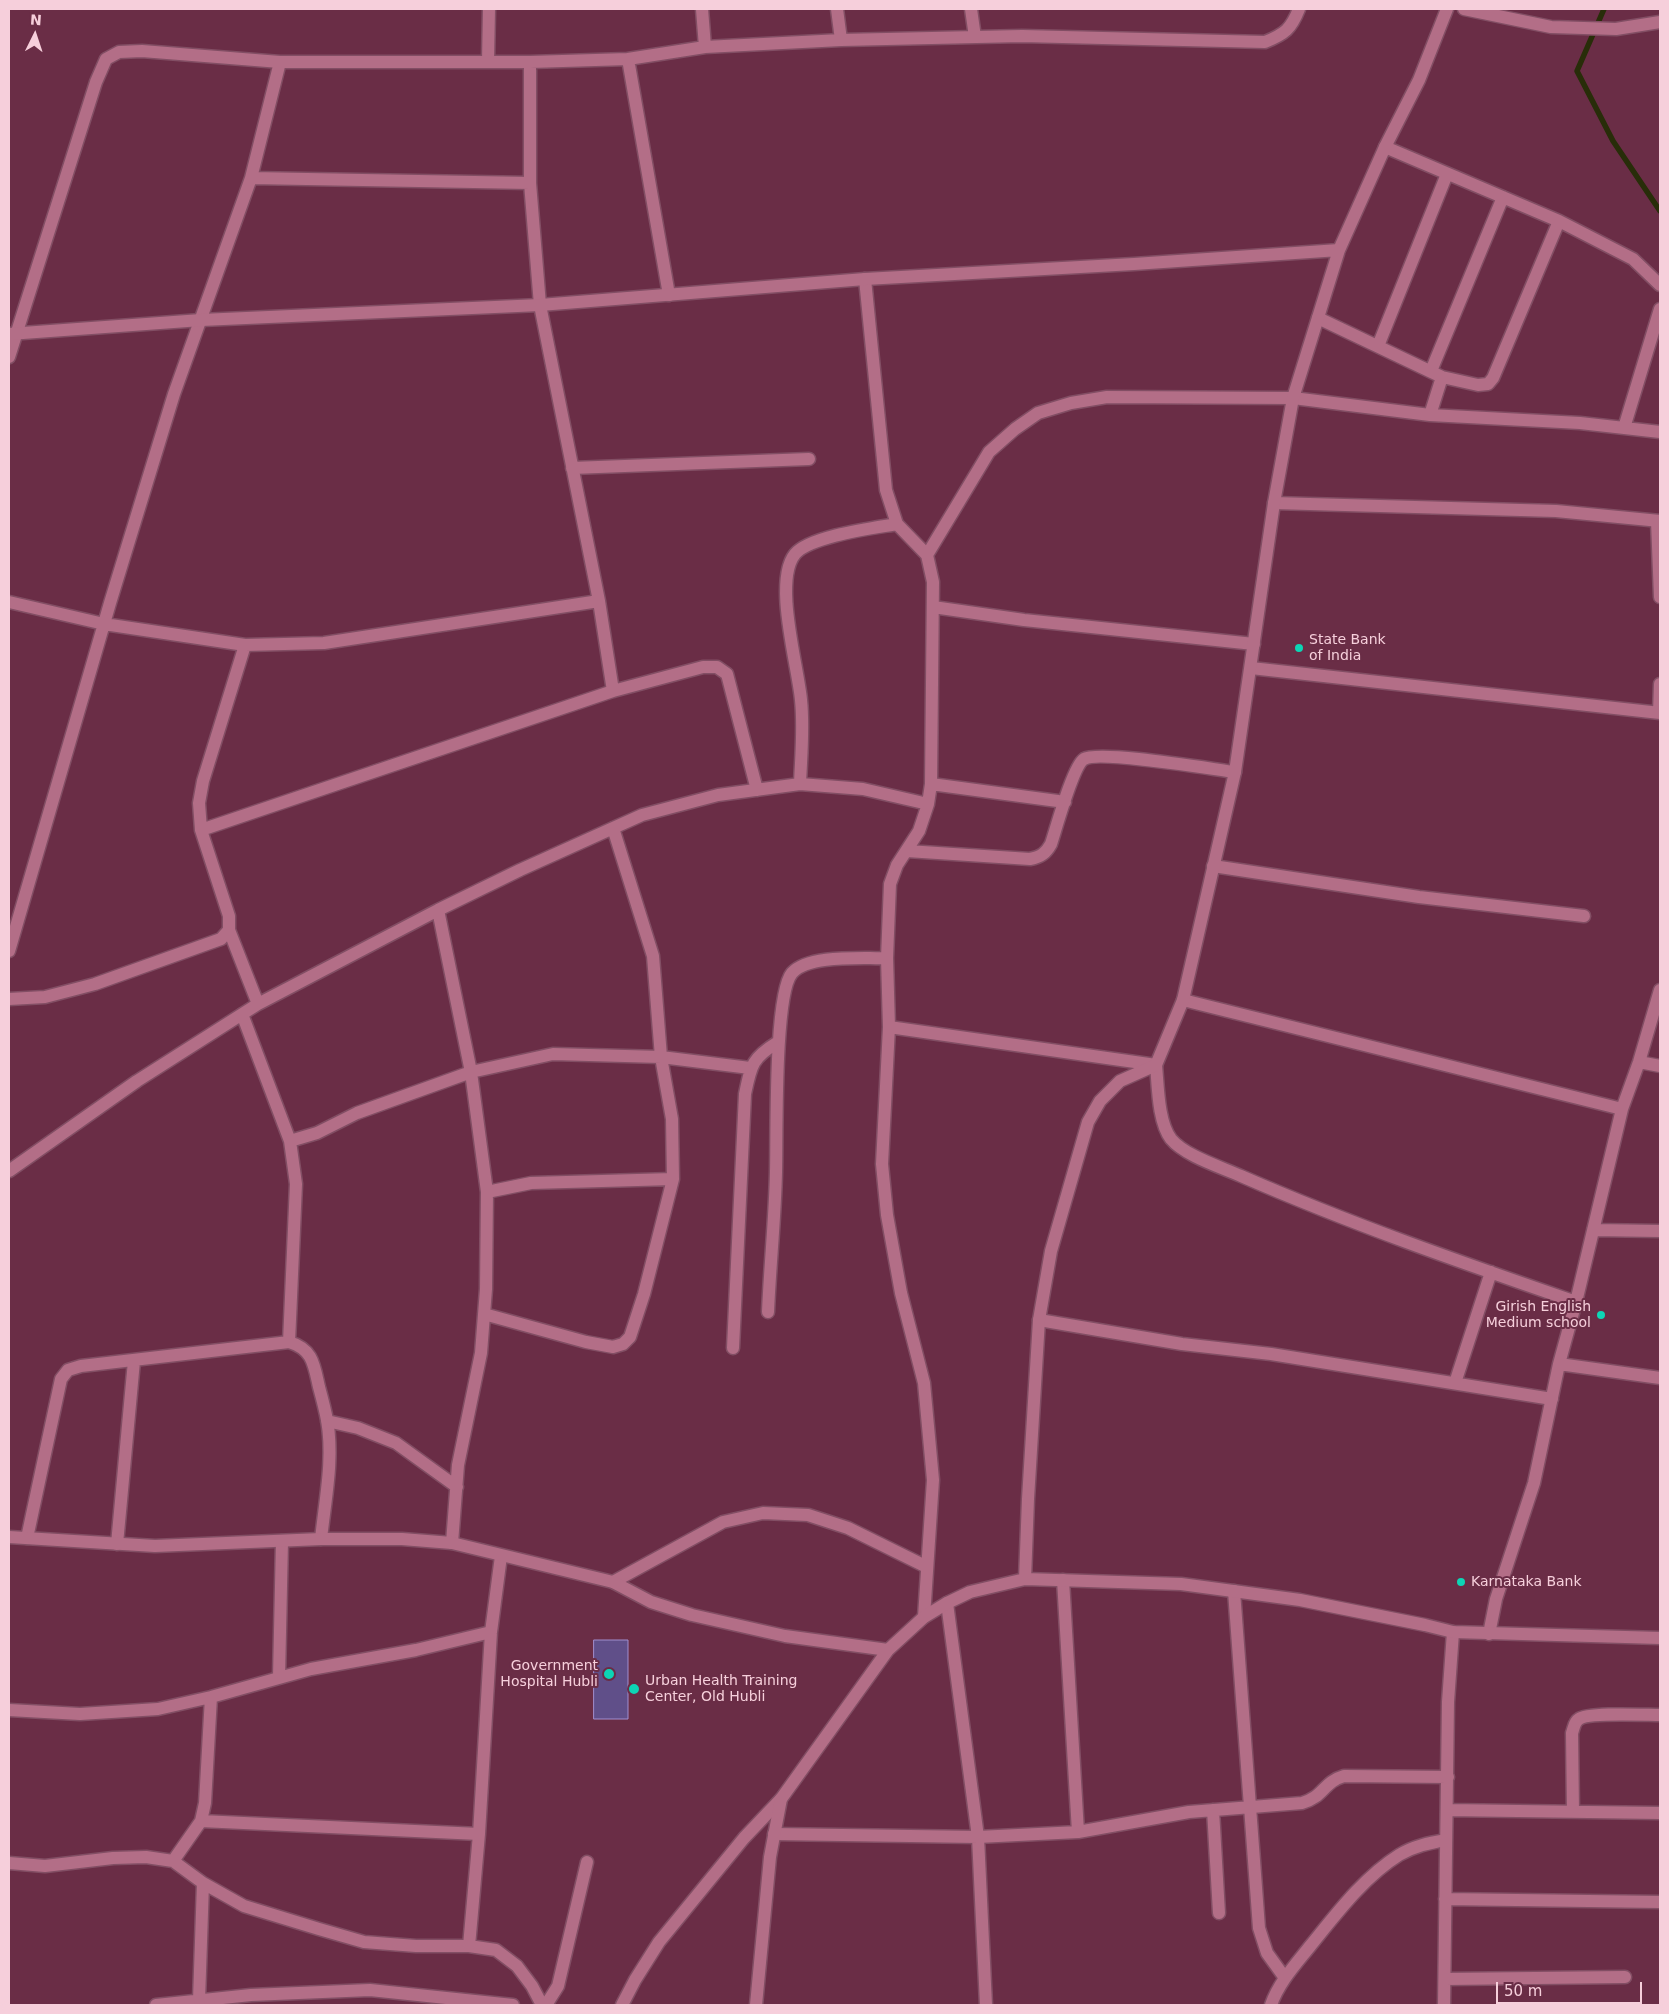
<!DOCTYPE html>
<style>
body{margin:0}
#map{position:relative;width:1669px;height:2014px;overflow:hidden;background:#6a2d46;font-family:"DejaVu Sans",sans-serif}
canvas{display:block}
.frame{position:absolute;inset:0;border:10px solid #f6cfdb;pointer-events:none}
.north{position:absolute;left:10px;top:10px;width:50px;height:50px;-webkit-text-stroke:4px #6a2d46;paint-order:stroke;rotate:4deg;font-size:14px;font-weight:700;line-height:20px;text-align:center;color:#f6cfdb}
.north::after{content:'';display:block;margin:auto;width:18px;height:22px;background:#f6cfdb;clip-path:polygon(50% 0,100% 100%,50% 72%,0 100%)}
.scale{position:absolute;left:1496px;top:1982px;width:146px;height:22px;box-sizing:border-box;border:2px solid #f6cfdb;border-top:0;padding-left:6px;font-size:15px;line-height:18px;white-space:nowrap;color:#f6cfdb;-webkit-text-stroke:4px #6a2d46;paint-order:stroke}
</style>
<div id="map">
<canvas width="1669" height="2014"></canvas>
<div class="frame"></div>
<div class="north">N</div>
<div class="scale">50 m</div>
</div>
<script>
const context = document.querySelector('canvas').getContext('2d');
context.lineJoin = 'round';
function stroke(path, color, width, dash) {
  context.strokeStyle = color;
  context.lineWidth = width;
  context.lineCap = dash ? 'butt' : 'round';
  context.setLineDash(dash || []);
  context.stroke(path);
}
function paint(path, color) {
  context.fillStyle = color;
  context.fill(path, 'evenodd');
}
function write(font, color, halo, rows, align = 'center') {
  context.font = font + ' "DejaVu Sans",sans-serif';
  context.lineWidth = 4;
  context.setLineDash([]);
  context.textBaseline = 'middle';
  context.strokeStyle = halo;
  context.fillStyle = color;
  for (const [text, x, y, turn = 0] of rows) {
    context.save();
    context.translate(x, y);
    context.rotate((+turn || 0) * Math.PI / 180);
    context.textAlign = isNaN(turn) ? turn : align;
    if (halo) context.strokeText(text, 0, 0);
    context.fillText(text, 0, 0);
    context.restore();
  }
}
stroke(new Path2D(`
 M1604,9L1577,71L1613,141L1660,211`), '#282d09', 5.5);
const building = new Path2D(`
 M594,1640H628V1719H594Z`);
paint(building, '#604f89');
stroke(building, '#a08fce', 1);
const street = new Path2D(`
 M702,9L705,47
 M837,9L841,40
 M971,9L975,37
 M628,59L669,295
 M488,61L489,9
 M280,62L251,178L530,183V62
 M1385,147L1559,221L1633,259L1660,285
 M530,183L540,305L599,601L613,691
 M865,279L886,490L897,524L927,555L933,582L931,784L928,804L919,831L897,865L890,884L887,958L889,1027L882,1164L887,1215L901,1293L924,1383L933,1480L924,1617
 M1318,318L1442,377L1478,385L1488,384L1493,378L1559,221
 M1378,346L1447,174
 M9,357L96,82L106,59L119,52L142,51L280,62H530L628,59L705,47L841,40L1022,36L1265,42C1285,34 1291,29 1299,9
 M1431,371L1503,197
 M1430,415L1442,377
 M1624,428L1660,309
 M572,468L809,459
 M1274,503L1556,511L1660,521
 M1657,521L1660,597
 M927,555L989,452L1015,429L1038,413L1071,403L1107,397L1293,398L1430,415L1580,423L1660,432
 M9,602L104,624L245,645L324,643L599,601
 M933,607L1024,620L1254,644
 M1251,668L1660,713
 M1659,713L1660,684
 M800,784C801,757 804,728 801,700C798,666 773,581 795,554C810,536 874,528 897,524
 M931,784L1065,802
 M201,830L613,691L703,667H717L727,674L757,790
 M907,851L1030,859C1041,857 1046,853 1051,844C1056,829 1073,766 1084,759C1099,750 1211,769 1235,772
 M1213,866L1419,897L1584,916
 M438,910L471,1072L487,1192L486,1289L481,1353L458,1465L452,1543
 M229,930L258,1004
 M9,951L110,603L174,394L251,178
 M9,999L45,997L95,984L221,939L229,930V916L201,830L199,803L203,781L245,645
 M1183,1000L1622,1109
 M242,1014L290,1141L296,1184L289,1342
 M889,1027L1156,1065C1158,1086 1158,1122 1171,1139C1185,1156 1221,1167 1241,1176C1351,1224 1463,1263 1576,1302
 M1639,1062L1660,1066
 M290,1141L317,1133L357,1113L471,1072L553,1054L661,1057L750,1068
 M9,1171L137,1081L258,1004L438,910L520,870L642,815L718,795L800,784L863,789L928,804
 M487,1192L531,1183L673,1179
 M1593,1230L1660,1231
 M768,1312C770,1265 775,1218 776,1172C777,1138 774,994 792,973C809,954 863,959 887,958
 M484,1314L586,1342L613,1347L623,1344L630,1337L644,1294L673,1179L672,1119L661,1057L653,956L613,828
 M1039,1320L1182,1344L1271,1354L1552,1399
 M733,1348L745,1094C751,1065 752,1058 778,1042
 M1559,1364L1660,1378
 M1455,1383L1491,1272
 M327,1421L358,1428L396,1443L457,1487
 M27,1538L61,1379L68,1370L81,1366L289,1342C313,1349 314,1365 319,1387C322,1398 325,1409 327,1420C334,1459 325,1500 321,1539
 M117,1544L134,1361
 M1063,1580L1078,1832
 M613,1582L723,1522L763,1513L808,1515L848,1528L927,1567
 M1234,1591L1259,1928L1267,1953L1285,1978
 M947,1603L978,1837L986,2005
 M1489,1634L1496,1599L1534,1483L1559,1364L1576,1302L1622,1109L1639,1062L1660,990
 M279,1677L282,1541
 M9,1710L80,1714L158,1709L211,1697L311,1669L416,1650L491,1632
 M1213,1810L1219,1913
 M1447,1810L1660,1813
 M1573,1812L1572,1733C1574,1728 1574,1722 1579,1719C1588,1712 1646,1715 1660,1715
 M201,1821L479,1834
 M774,1834L978,1837L1078,1832L1189,1812L1302,1803C1324,1797 1323,1782 1344,1776L1448,1777
 M173,1861L201,1821L205,1803L211,1697
 M9,1863L45,1866L113,1858L146,1857L173,1861L203,1883L244,1906L319,1929L364,1942L416,1946H469L496,1950L517,1966L532,1986L542,2005
 M1445,1899L1660,1902
 M469,1946L479,1834L491,1632L501,1556
 M1445,1979L1625,1977
 M199,2000L203,1883
 M156,2005L251,1995L370,1990L513,2005
 M546,2005L558,1986L587,1862
 M622,2005L635,1980L659,1942L744,1838L781,1799
 M1271,2005C1279,1982 1296,1964 1311,1945C1337,1913 1364,1877 1399,1855C1414,1846 1429,1843 1446,1840
 M1444,2005L1448,1702L1453,1632`);
const secondary = new Path2D(`
 M1464,9L1551,27L1616,29L1660,22
 M9,334L201,320L540,305L865,279L1134,264L1339,250
 M9,1537L155,1546L321,1539H402L452,1543L613,1582L651,1602L692,1615L785,1636L888,1650
 M1025,1579L1028,1499L1039,1320L1051,1251L1088,1122L1100,1101L1120,1081L1156,1065L1183,1000L1235,772L1274,503L1293,398L1339,250L1385,147L1419,80L1447,9
 M756,2005L770,1857L781,1799L888,1650L924,1617L947,1603L970,1592L1025,1579L1181,1584L1300,1600L1425,1625L1453,1632L1660,1638`);
stroke(street, '#824e64', 15);
stroke(secondary, '#824e64', 15);
stroke(street, '#b36e87', 12);
stroke(secondary, '#b36e87', 12);
for (const [x, y, r, color] of [
 [1299,648,5,"#0dd5b5"],
 [1601,1315,5,"#0dd5b5"],
 [1461,1582,5,"#0dd5b5"],
 [609,1674,6,"#0dd5b5"],
 [634,1689,6,"#0dd5b5"]
]) {
  const dot = new Path2D();
  dot.arc(x, y, r, 0, 2 * Math.PI);
  context.fillStyle = color;
  context.fill(dot);
  stroke(dot, '#6a2d46', 2);
}
write('14px', '#f6cfdb', '#6a2d46', [
 ["State Bank",1309,640],
 ["of India",1309,656],
 ["Girish English",1591,1307,"right"],
 ["Medium school",1591,1323,"right"],
 ["Karnataka Bank",1471,1582],
 ["Government",598,1666,"right"],
 ["Hospital Hubli",598,1682,"right"],
 ["Urban Health Training",645,1681],
 ["Center, Old Hubli",645,1697]
], 'left');
</script>
